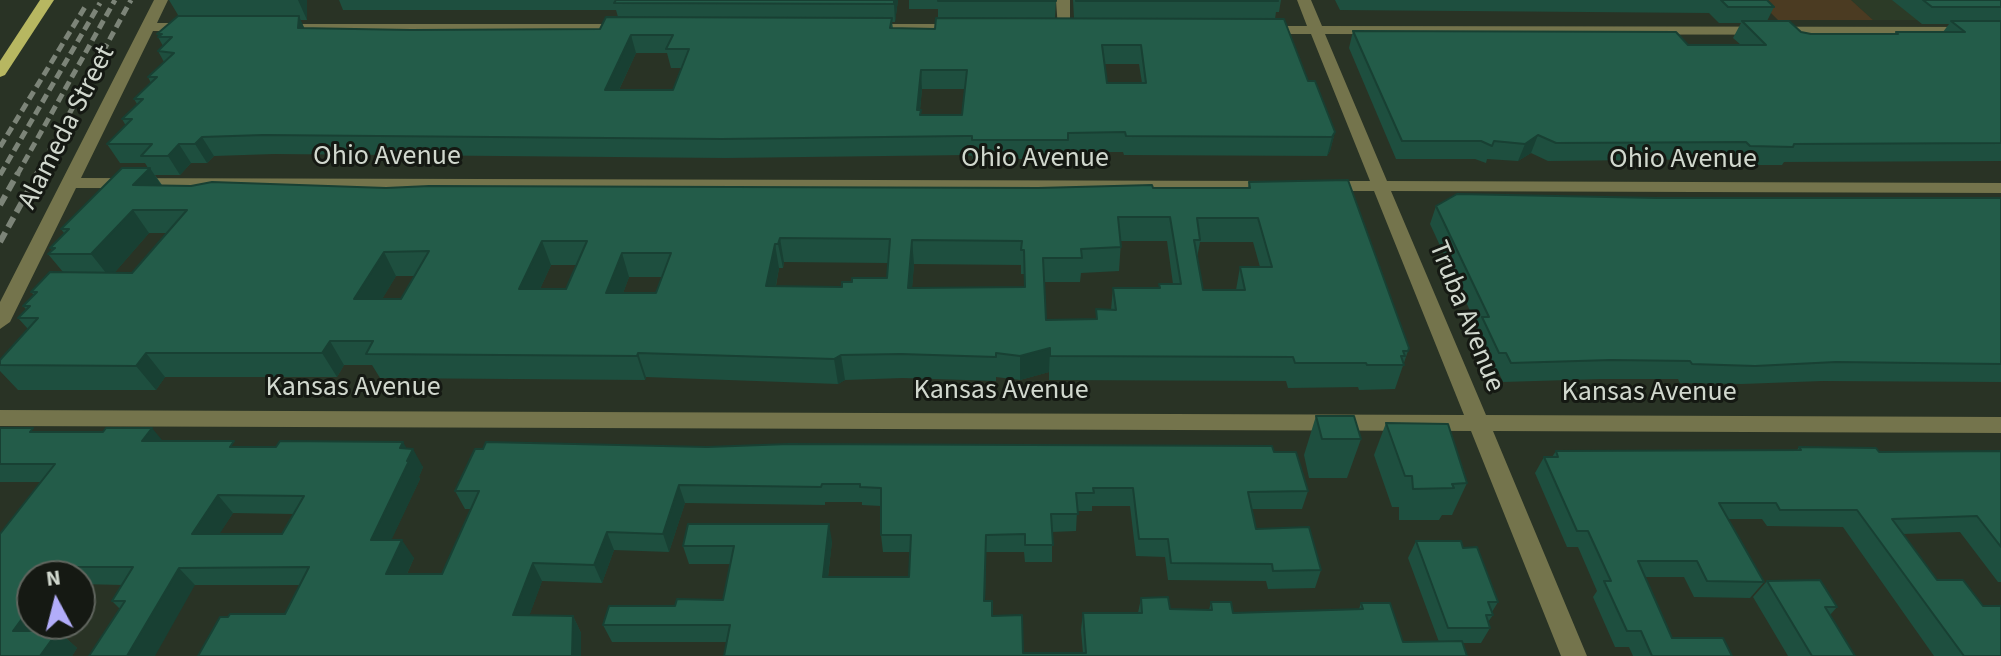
<!DOCTYPE html>
<style>
body{margin:0}
#map{position:relative;width:2001px;height:656px;overflow:hidden;background:#293325;font-family:"Source Sans 3",sans-serif}
canvas{display:block}
.north{position:absolute;left:16px;top:560px;width:80px;height:80px;box-sizing:border-box;background:#151913;border:2px solid #60655e;border-radius:50%;rotate:353deg;font-size:22px;font-weight:700;line-height:32px;text-align:center;color:#d1d8ce}
.north::after{content:'';display:block;margin:auto;width:28px;height:36px;background:#b2adf9;clip-path:polygon(50% 0,100% 100%,50% 72%,0 100%)}
</style>
<div id="map">
<canvas width="2001" height="656"></canvas>
<div class="north">N</div>
</div>
<script>
const context = document.querySelector('canvas').getContext('2d');
context.lineJoin = 'round';
function paint(path, color) {
  context.fillStyle = color;
  context.fill(path, 'evenodd');
}
function stroke(path, color, width, dash) {
  context.strokeStyle = color;
  context.lineWidth = width;
  context.lineCap = dash ? 'butt' : 'round';
  context.setLineDash(dash || []);
  context.stroke(path);
}
function write(font, color, halo, rows, align = 'center') {
  context.font = font + ' "Source Sans 3",sans-serif';
  context.lineWidth = 6;
  context.setLineDash([]);
  context.textBaseline = 'middle';
  context.strokeStyle = halo;
  context.fillStyle = color;
  for (const [text, x, y, turn = 0] of rows) {
    context.save();
    context.translate(x, y);
    context.rotate((+turn || 0) * Math.PI / 180);
    context.textAlign = isNaN(turn) ? turn : align;
    if (halo) context.strokeText(text, 0, 0);
    context.fillText(text, 0, 0);
    context.restore();
  }
}
paint(new Path2D(`
 M1851,0H2001V20H1873Z`), '#2c3b27');
paint(new Path2D(`
 M1758,0H1851L1873,20H1778Z`), '#4b3b22');
paint(new Path2D(`
 M154,0H168L157,23H191L198,27L191,31H153L81,178L1273,181L1282,186L1273,191L76,188L10,322L0,329V302Z
 M1056,0H1070V32L1065,33L1058,29Z
 M1297,0H1311L1322,26L2001,27V35L1325,34L1387,181L2001,183V193L1391,191L1486,415L2001,417V433L1493,431L1587,656H1561L1471,431L0,426V410L1464,415L1374,191H1325L1316,186L1325,181H1370L1311,34H1263L1256,30L1263,26H1307Z
 M279,24H627L634,28L627,32L274,31L272,28Z
 M879,24H959L966,28L959,32L874,31L872,28Z`), '#74744c');
paint(new Path2D(`
 M40,0H54L5,75L0,77V61Z`), '#b7b761');
stroke(new Path2D(`
 M0,147L85,7
 M0,175L100,3
 M17,175L115,0
 M36,175L131,0`), '#7c8478', 5, [9, 5]);
stroke(new Path2D(`
 M0,205L18,173
 M0,242L38,173`), '#7c8478', 6, [11, 6]);
paint(new Path2D(`
 M169,0H307V20H300L304,28L411,30L600,29L618,17L616,10H343L339,0H898L895,22H892L893,28L935,29L938,18V9H909V0H1056L1055,18H1074L1073,0H1281L1279,12H1276L1275,19L1335,132L1330,151L1327,156L1124,155L1123,152H1068L1067,159H972V156L966,155L726,158L274,154L214,156L207,163H191L180,175H155L162,185L386,188H1248L1249,182L1408,351L1395,389L1359,390L1358,387L1288,388L1286,381L1049,380V372L1020,380L996,377V381L903,378L845,380L838,384L646,377L645,380L380,378L372,365H344L337,377H165L156,390H18L0,371V360L28,329L18,318L26,309L23,306L34,295L31,292L63,272L48,254L52,250L50,248L64,233L61,229L148,168L145,163H120L107,144L126,126L122,119L137,104L134,99L151,83L148,77L164,62L158,51L163,46L158,37L159,36L157,34L202,16L178,15ZM636,53H667L671,68H682L673,90H619ZM1104,64H1139L1142,83H1107ZM922,89H965L962,115H921L920,110ZM149,233H166L132,273L115,272ZM1121,241H1167L1173,284H1159V288H1113L1111,310L1096,309V319L1046,320L1044,282H1080L1081,273L1119,271ZM1200,242H1253L1260,267H1240L1236,290H1203L1197,258ZM784,262L888,263L887,278L852,282L842,287L776,286L779,268H783ZM914,264L1021,265V274H1024V287L912,288ZM551,265H577L566,289H540ZM396,276H414L401,299H382ZM629,277H662L656,293H623Z
 M1335,0H1767L1774,7L1767,21L1801,32L1811,34H1895L1896,32H1943L1949,24H1922L1892,0H2001V161L1784,162L1782,165H1758L1740,163L1736,159L1548,161L1531,153L1518,161L1487,159L1486,163L1475,159H1396L1349,48L1353,31L1688,45H1741L1733,38L1741,23H1719L1709,13L1340,10Z
 M1657,198H2001V382L1822,381L1742,384L1680,383L1678,379H1601L1503,382L1498,371H1491L1474,335L1478,328L1430,224L1436,206Z
 M1316,416L1361,439L1347,478H1309L1304,455Z
 M1386,423L1467,483L1452,515H1442L1439,520H1399V507H1392L1374,455Z
 M0,428L37,432L238,447L407,448L423,467L419,477L420,479L391,540L414,558L407,574H442L471,509H465L455,491L707,447L1274,452L1308,491L1302,509H1252L1256,529L1321,570L1315,588L1268,589L1266,581L1168,580L1165,557L1136,556L1130,506H1092V511H1077L1076,531L1052,532V562H1025L1024,552H986L985,601L992,616L1023,653H1083L1081,630L1083,613H1138L1141,598L1170,609L1209,610L1211,602L1233,613L1359,609L1361,603L1403,642H1439L1408,558L1416,541L1463,548L1498,602L1492,612L1493,615L1488,622L1490,628L1481,643H1462L1467,656H724L727,642H612L603,625L675,606L723,600L730,564H689L683,546L832,541L828,577H909L910,552H883L881,535V506L862,505V502H825V505L685,503L669,552L614,550L602,583L542,581L529,616H573L581,633V656H198L285,614L300,585H195L120,609L112,601L122,585L80,584V576H32V624H51L46,631H58L77,648L72,656H0L41,482H0ZM233,513L293,514L282,534H219Z
 M1799,447L1879,452L2001,451V582H1998L1960,532L1903,534L1937,580L2001,656H1934L1843,527L1767,526L1762,519H1728L1764,582L1750,598L1694,597L1684,577H1645L1672,638L1732,656H1633L1629,647H1615L1593,597L1597,591L1578,547H1567L1535,473L1544,457H1552L1556,451L1797,450Z
 M1767,581L1837,607L1830,615L1855,656H1788L1753,597Z`), '#1e4f3f');
paint(new Path2D(`
 M298,0H307V20Z
 M894,0H898L895,22L894,4Z
 M299,16L307,34L298,28Z
 M631,35L636,53L610,109L605,90Z
 M921,70L922,89L918,129L917,110Z
 M1335,132L1330,151L1327,156L1332,137Z
 M1538,135L1531,153L1518,161L1525,144Z
 M202,137L214,156L207,163L195,144Z
 M179,144L191,163L180,175L168,156Z
 M150,168L165,191L133,185Z
 M133,210L149,233L110,278L91,254Z
 M780,238L784,262L783,268L778,244Z
 M912,240L914,264L910,313L908,288Z
 M542,241L551,265L529,313L519,289Z
 M775,244L779,268L771,310L766,286Z
 M384,252L396,276L368,323L354,299Z
 M622,253L629,277L614,317L606,293Z
 M330,341L344,365L337,377L322,353Z
 M1050,348L1049,372L1020,380V356Z
 M146,353L165,377L156,390L136,366Z
 M638,353L646,377L645,380L637,356Z
 M841,355L845,380L838,384L834,359Z
 M152,428L167,446L142,441Z
 M403,442L410,454L413,449L423,467L419,477L420,479L383,558L371,540L400,448Z
 M679,485L685,503L669,552L663,534Z
 M218,495L233,513L208,552L192,534Z
 M829,524L832,541L826,594L823,577Z
 M607,532L614,550L602,583L594,565Z
 M402,540L414,558L399,591L386,574Z
 M533,563L542,581L523,633L513,615Z
 M60,567L70,576H54Z
 M179,568L195,585L155,656H127Z
 M32,605V624H51L34,648L13,631Z
 M573,616L581,633V656H572Z
 M58,631L77,648L72,656H40Z`), '#184033');
const building = new Path2D(`
 M616,0H894V4L614,3Z
 M938,0H1056V1H938Z
 M1076,0H1277L1278,1H1076Z
 M1721,0H1767L1774,7H1728Z
 M1923,0H2001V7H1932Z
 M178,16H299L298,28L411,30L600,29L606,17L892,18L890,28L935,29L936,18L1284,19L1308,81H1315L1335,132L1332,137L1126,136L1125,132L1068,133V140H972V136H965L722,139L263,135L202,137L195,144H179L168,156H141L152,144H107L132,119H122L143,99H134L157,77H148L174,53L158,51L172,37H158L162,34H157ZM631,35H673L666,49H689L673,90H605ZM1102,45H1141L1146,83H1107ZM921,70H967L962,115H920L921,110H917Z
 M1742,21H1789L1801,32L1811,34H1898L1896,32H1965L1951,21H2001V143L1794,144L1793,147L1750,146L1746,142L1556,143L1538,135L1525,144L1494,141L1492,146L1481,141H1402L1353,31L1676,32L1688,45H1766Z
 M122,168H150L133,185L191,186L212,182L386,188L429,186L1038,188L1152,185L1153,188H1250L1249,182L1348,180L1409,348L1408,351H1403L1405,356H1401L1404,365H1367L1366,363H1295L1293,357L1050,356V348L1020,356L996,353V357L901,354L841,355L834,359L638,353L637,356L366,354L373,341H330L322,353H146L136,366L0,365V360L38,318H18L30,306H23L37,292H31L50,272L132,273L187,210H133L91,254H48L55,248H50L69,229H61ZM1118,217H1170L1181,284H1159L1160,288H1113L1116,310L1096,309L1097,319L1046,320L1043,258H1082L1081,249L1121,247ZM1197,218H1258L1272,267H1240L1245,290H1203L1194,240H1200ZM780,238L890,239L887,278H852V282H842V287L766,286L775,244H778ZM912,240L1022,241L1021,250H1024L1025,287L908,288ZM542,241H587L566,289H519ZM429,251L401,299H354L384,252ZM622,253H671L656,293H606Z
 M1457,194L1657,198H2001V364L1836,362L1755,366L1692,364L1690,361L1611,360L1511,363L1506,353H1499L1482,317H1489L1436,206Z
 M1316,416H1354L1361,439H1322Z
 M1386,423L1448,424L1467,483L1452,484L1454,488L1413,489L1412,476H1405Z
 M0,428H33L30,432H103L106,428H152L142,441H234L230,447H276L280,441L403,442L400,448L413,449L407,461H409L371,540H402L386,574H442L479,491H455L475,449H483L486,442L707,447L789,444L1272,446L1274,452H1296L1308,491L1248,492L1256,529L1309,527L1321,570L1273,571L1272,564L1171,563L1168,539H1139L1133,488H1093L1094,493H1076L1078,514H1051L1053,545H1025V534L986,535L984,601H992V616L1022,615L1023,653H1086L1083,613H1142L1141,598L1168,597L1170,609L1212,610L1211,602H1231L1233,613L1363,609L1361,603H1390L1403,642L1462,641L1467,656H724L730,625H603L609,606H675L677,599L723,600L734,546H683L688,524H829L823,577H909L911,535H881V488L860,487V484H822L821,487L679,485L663,534L607,532L594,565L533,563L513,615L573,616L572,656H198L220,617H228L230,614H285L309,567L179,568L127,656H89L125,601H112L133,567H60L54,576H32V605L13,631H58L40,656H0V534L55,464H0ZM218,495L304,496L282,534H192Z
 M1799,447L1876,448L1879,452L2001,451V547L1977,516L1892,519L1937,580H1963L1983,606H2001V656H1964L1857,510H1780L1776,503H1719L1764,582L1707,581L1697,561H1638L1672,638H1723L1732,656H1652L1641,631H1627L1604,581H1611L1588,531H1577L1544,457H1558L1556,451L1801,450Z
 M1416,541H1461L1463,548L1477,547L1498,602H1488L1493,615H1486L1490,628H1448Z
 M1820,580L1837,607H1825L1855,656H1812L1767,581Z`);
paint(building, '#235c49');
stroke(building, '#184033', 2);
write('28px', '#d1d8ce', '#151913', [
 ["Alameda Street",68,128,-63],
 ["Ohio Avenue",387,158],
 ["Ohio Avenue",1035,160],
 ["Ohio Avenue",1683,161],
 ["Truba Avenue",1465,317,68],
 ["Kansas Avenue",353,389],
 ["Kansas Avenue",1001,392],
 ["Kansas Avenue",1649,394]
]);
</script>
